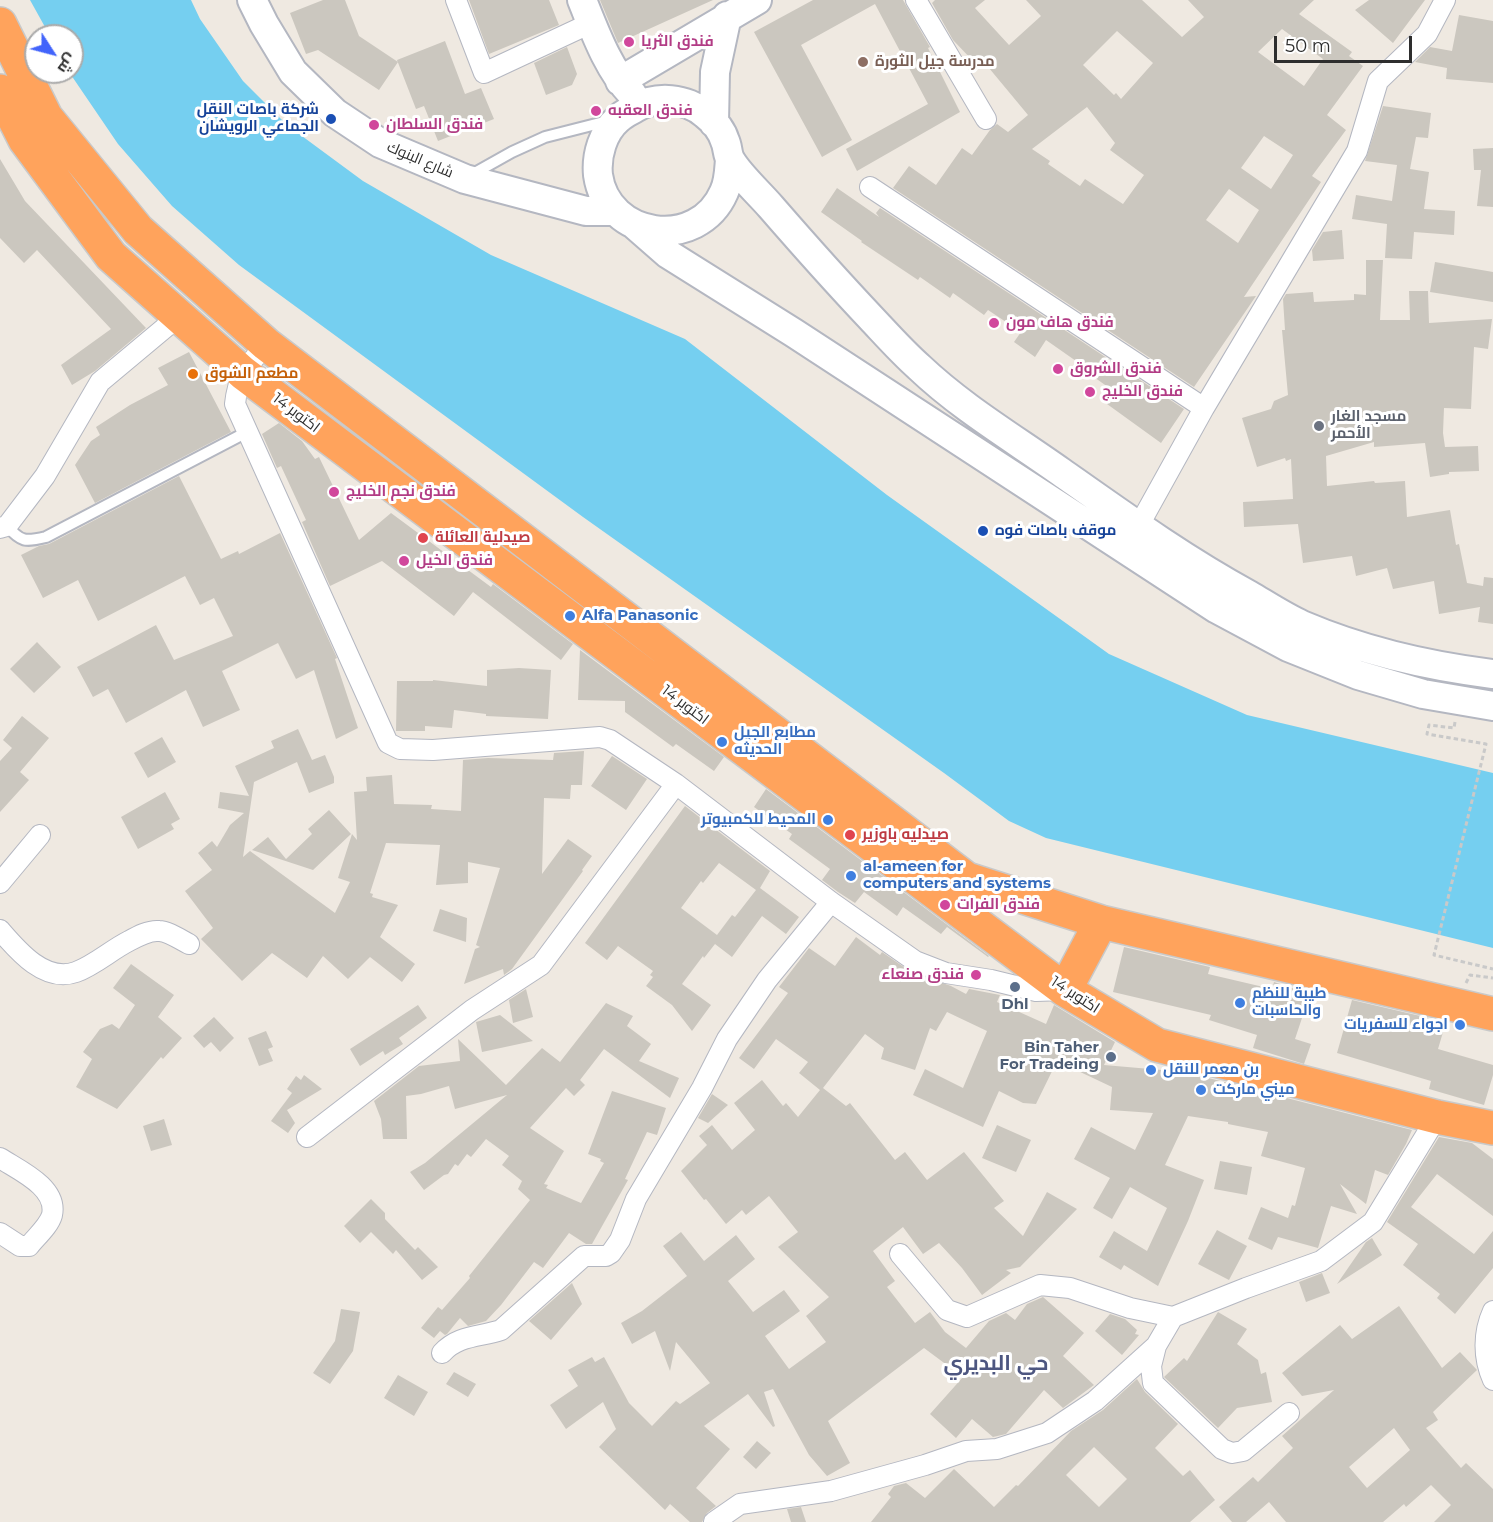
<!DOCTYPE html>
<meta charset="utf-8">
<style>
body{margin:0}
#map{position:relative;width:1493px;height:1522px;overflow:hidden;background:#efe9e1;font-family:Montserrat,Cairo,sans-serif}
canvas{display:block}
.north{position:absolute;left:24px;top:24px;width:60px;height:60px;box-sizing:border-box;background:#fff;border:2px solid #ababab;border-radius:50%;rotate:126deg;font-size:16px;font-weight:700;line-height:24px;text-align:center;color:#2e2e2e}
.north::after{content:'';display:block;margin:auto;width:21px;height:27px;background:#4264fb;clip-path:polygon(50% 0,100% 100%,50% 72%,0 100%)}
.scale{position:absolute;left:1274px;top:36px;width:138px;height:27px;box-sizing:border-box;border:3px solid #2e2e2e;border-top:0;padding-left:8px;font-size:18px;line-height:21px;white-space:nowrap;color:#2e2e2e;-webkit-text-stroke:4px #fff;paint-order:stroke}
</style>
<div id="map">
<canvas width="1493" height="1522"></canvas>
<div class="north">ش</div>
<div class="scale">50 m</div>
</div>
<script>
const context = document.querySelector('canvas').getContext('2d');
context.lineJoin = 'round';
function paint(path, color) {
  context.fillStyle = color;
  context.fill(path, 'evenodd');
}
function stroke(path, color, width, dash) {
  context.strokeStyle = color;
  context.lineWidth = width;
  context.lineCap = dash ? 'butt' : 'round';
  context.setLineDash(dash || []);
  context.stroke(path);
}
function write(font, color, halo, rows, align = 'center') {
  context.font = font + ' Montserrat,Cairo,sans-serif';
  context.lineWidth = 6;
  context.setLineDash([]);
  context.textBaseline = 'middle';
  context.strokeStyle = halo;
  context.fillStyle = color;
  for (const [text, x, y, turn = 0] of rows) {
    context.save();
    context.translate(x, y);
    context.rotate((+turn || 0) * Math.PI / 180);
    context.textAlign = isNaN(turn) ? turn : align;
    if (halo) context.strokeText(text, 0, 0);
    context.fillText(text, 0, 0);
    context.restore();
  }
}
paint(new Path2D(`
 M30,0H191L200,19L243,81L287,125L363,181L491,255L685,339L887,495L1109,654L1247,715L1493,773V948L1046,838L1009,821L944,773L583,517L239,265L172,206L118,144L69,72H72V36H50Z`), '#75cff0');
paint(new Path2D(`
 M323,0H345L359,36L398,62L379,90L318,50L306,54L290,13Z
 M469,0H549L559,25L489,54Z
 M600,0H713L618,43Z
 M813,0H903L930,47L928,48L960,112L857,171L846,149L928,104L875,4L801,45L852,140L822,157L754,32Z
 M935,0H985L975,8L1009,45L1041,16L1026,0H1142L1182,37L1204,17L1188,0H1314L1299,14L1352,52L1349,56L1363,66L1327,115L1346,130L1312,176L1321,182L1244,297L1256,296L1194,387L893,188L909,166L936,185L962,148L972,155L990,130L997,124L1008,132L1028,115L979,56L973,61L953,40L932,3ZM1282,29L1323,59L1304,86L1258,52ZM1117,31L1153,63L1121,99L1116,93L1114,95L1083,65ZM1087,107L1115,143L1110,150L1144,175L1123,204L1085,179L1080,186L1048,164L1050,161L1032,149ZM1264,136L1293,155L1271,189L1241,168ZM1229,189L1259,210L1238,243L1206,220Z
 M1369,0H1425L1393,43L1355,10Z
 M1459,15L1493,21V83L1446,79L1447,68L1415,62L1430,47L1452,51Z
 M445,41L465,94L481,88L494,119L438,141L424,106L416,109L397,60Z
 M567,47L577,74L572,85L546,95L534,63Z
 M1383,106L1431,113L1428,138L1416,137L1410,169L1429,172L1424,209L1455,211L1454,235L1414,232L1412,259L1385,258L1387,224L1352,219L1356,195L1392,201L1397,165L1365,161Z
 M1493,148V207L1477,206L1481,170H1474L1473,149Z
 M0,159L25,201L146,328L95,371L72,385L61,365L111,329L37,250L24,263L0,238Z
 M837,188L879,217L876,213L880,208L1184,409L1161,443L1107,404L1115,392L1084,370L1086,368L1046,340L1035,357L1014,342L1021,332L988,310L984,315L953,293L950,298L920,277L918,280L861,242L862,241L821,212Z
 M1342,230L1344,259L1313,261L1312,250L1323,232Z
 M1366,260H1383L1380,320H1410L1409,291H1428L1429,323L1492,319L1488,349L1474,347L1471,409L1444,408L1443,433L1445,447L1478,446L1479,471L1449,472V474L1430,477L1425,443L1374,447V442L1326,456L1327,486L1374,481L1375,483L1405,481L1407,517L1450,510L1456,545L1459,544L1467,583L1483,586L1484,577L1493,578V624L1478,622L1480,607L1439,614L1434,581L1393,589L1387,568L1356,576L1352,556L1303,563L1298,524L1244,527L1243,502L1293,499L1291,459L1286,461L1285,458L1257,467L1242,418L1271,409L1274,401L1288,395L1282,330H1285L1283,299L1286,294L1313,292L1314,302L1354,300V294L1366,295Z
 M1435,262L1493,272V302L1430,292Z
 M189,352L231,432L95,503L75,465L91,441L100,435L96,427L130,405L168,385L158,368Z
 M279,423L302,441L315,459L319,457L359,540L391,513L491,587L493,584L573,644L561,660L473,592L454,616L382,561L330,586L302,522L306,520L281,466L277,468L262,434Z
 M179,476L221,559L238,551L239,554L280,533L337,658L335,659L358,728L336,739L314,670L296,679L278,643L222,671L240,710L203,727L186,690L126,723L108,689L93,697L77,667L156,625L174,660L233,636L214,598L200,605L185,576L98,621L78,580L43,598L21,555L39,546L49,544Z
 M37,642L61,667L34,693L10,669Z
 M580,650L724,757L714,771L676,744L673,747L625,712V701L578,700Z
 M519,668L551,670L548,719L486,716V714L454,710L452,728L425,726V731H396L397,681H433V680L487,686V670Z
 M22,716L49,738L20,772L29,780L0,812V761L12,748L3,740Z
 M298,729L312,760L325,755L334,777V783L309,793L297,762L254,782L243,857L250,851L335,913L350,882L338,878L352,834L357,840L354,792L367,791L366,777L392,775L394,804L432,805L431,809L461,811L463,760L488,758L553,760L554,753L584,751L582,785H571L570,799L544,798L542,874L568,839L592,856L582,870L583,871L512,969L504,975L503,969L464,984L475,949L480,947L476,945L500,868L468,862V883L436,885L440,845L386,843L370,893L373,894L372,897L398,905L380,937L415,964L402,982L370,957L348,979L323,956L307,978L272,953L242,981L201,939L213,928L185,891L212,870L198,853L212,841L217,847L230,825L244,813L218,808L220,792L249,796L235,766L274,748L271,741Z
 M162,737L176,762L148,778L134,753Z
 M612,756L647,779L626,810L591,786Z
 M766,789L989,956L988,957L947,927L941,934L903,907L897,916L864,892L855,903L838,892L822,880L830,869L789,839L792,834L754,807Z
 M165,792L180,819L171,824L174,829L138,849L121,817Z
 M685,806L770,871L760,888L799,917L786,934L762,916L732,957L715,944L704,958L703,956L682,984L711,1005L692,1031L672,1005L646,986L653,977L650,975L653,971L618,946L607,960L585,943ZM719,863L756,890L735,917L732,915L717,935L681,908L701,881L703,883Z
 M329,810L351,834L313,870L252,850L268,837L286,859L312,834L308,829Z
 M440,909L467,918L466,942L433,931Z
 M856,937L880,955L882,952L911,972L951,986L966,994L969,989L1000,995L997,1002L1046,1024L1054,1005L1115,1042L1104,1065L1185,1072L1412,1130L1406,1144L1388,1175L1375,1170L1366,1204L1340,1184L1357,1214L1331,1206L1318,1248L1278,1237L1272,1250L1248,1239L1261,1207L1288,1218L1292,1205L1295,1206L1305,1168L1261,1156L1268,1132L1228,1124V1122L1188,1116L1165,1165L1204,1180L1188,1221L1158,1286L1124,1265L1121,1270L1099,1257L1114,1231L1147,1251L1167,1208L1130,1187L1112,1219L1093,1208L1110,1178L1074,1159L1091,1127L1135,1150L1153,1113L1110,1110L1112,1087L1057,1061L1036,1104L1023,1103L999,1091L983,1127L913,1095L925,1069L963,1088L987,1031L947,1012L936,1031L930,1028L915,1070L881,1059L884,1048L865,1034L823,1088L846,1106L850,1103L895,1160L905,1152L927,1180L964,1152L1004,1201L994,1208L1023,1236L1047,1192L1077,1209L1020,1267L1006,1270L1011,1273L982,1295L962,1268L939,1243L923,1254L903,1227L873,1251L895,1281L887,1287L915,1323L930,1312L945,1332L966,1348L989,1321L1006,1313L1015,1320L1027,1304L1043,1297L1084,1333L1063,1356L1094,1385L1063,1408L1044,1390L1006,1434L993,1437L972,1419L956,1438L930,1414L963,1377L924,1348L828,1421L850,1463L827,1476L809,1455L773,1389L764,1392L775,1426L773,1427L748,1394L704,1426L730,1449L696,1488L716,1506L707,1513L702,1522H690L670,1504L665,1510L599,1447L616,1429L603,1402L566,1429L550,1405L578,1386L568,1370L592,1357L595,1362L604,1357L629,1403L652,1426L676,1401L680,1404L710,1383L676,1342L670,1371L655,1331L632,1344L621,1323L642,1311L687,1276L663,1246L681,1232L704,1261L736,1235L755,1259L728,1281L753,1312L784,1290L800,1311L765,1336L789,1369L826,1342L806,1316L829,1297L778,1247L798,1232L769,1196L746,1215L742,1210L726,1224L706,1199L704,1200L681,1171L707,1145L699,1136L712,1125L732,1150L755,1130L734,1103L762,1080L783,1106L786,1103L798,1117L820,1090L799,1073L808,1062L776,1039L754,1069L739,1058L788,993L779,987L809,948L835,966Z
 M1124,947L1210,967L1208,974L1272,989L1274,982L1310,994L1295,1039L1311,1044L1304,1064L1253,1048L1257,1035L1209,1020L1211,1015L1113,992Z
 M131,964L174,995L158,1017L182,1038L163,1059L161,1057L117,1109L76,1087L92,1059L83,1052L100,1029L112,1024L119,1029L135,1005L113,988Z
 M526,989L533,1017L513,1023L509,1000Z
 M1352,1000L1446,1022L1438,1049L1493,1065V1075L1484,1105L1429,1089L1431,1081L1337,1053Z
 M606,1003L633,1016L627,1026L651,1044L639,1061L679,1078L670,1098L604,1049L580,1080L585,1085L574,1096L566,1088L530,1128L564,1151L544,1184L548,1185L546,1188L581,1203L604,1163L600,1161L601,1159L588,1154L612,1091L666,1108L657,1135L647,1132L625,1179L628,1180L592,1244H586L569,1233L543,1268L534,1262L501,1305L486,1321L468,1326L460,1318L447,1334L445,1335L440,1331L434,1338L421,1328L438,1307L442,1310L470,1278L469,1276L530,1200L518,1189L522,1181L502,1165L509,1156L486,1139L471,1157L467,1154L458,1166L455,1164L448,1174L444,1175L424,1190L410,1172L425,1163L507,1095L455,1109L449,1086L421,1094L406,1096L407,1139H383L381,1119L374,1101L419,1066L460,1061L458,1039L506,1085L542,1048L560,1062Z
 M418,1005L427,1018L399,1038L403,1044L385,1055L383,1051L360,1066L350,1049Z
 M500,1015L533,1041L482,1052L476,1022Z
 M214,1017L234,1038L220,1052L211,1042L204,1048L193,1036Z
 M266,1031L273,1047L268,1049L273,1061L259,1066L248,1038Z
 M304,1075L322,1089L287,1110L295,1123L288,1133L271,1121L292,1093L287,1089L296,1076L301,1080Z
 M712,1094L728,1105L708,1123L698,1118Z
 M164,1119L172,1145L151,1151L143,1126Z
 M997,1125L1031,1140L1016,1172L982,1158Z
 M1439,1137L1472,1143L1493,1159V1216L1437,1174L1411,1207L1474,1254L1493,1231V1268L1455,1314L1437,1298L1440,1294L1403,1265L1418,1244L1387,1222Z
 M1220,1161L1252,1167L1247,1195L1214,1189Z
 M371,1199L385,1213V1219L415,1250L418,1247L438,1267L422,1280L396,1250L393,1254L371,1232L360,1243L344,1226Z
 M1217,1230L1247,1246L1229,1280L1198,1264Z
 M1372,1238L1382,1255L1337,1284L1366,1242Z
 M1322,1273L1330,1293L1306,1302L1299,1282Z
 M572,1283L582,1304L551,1340L529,1321Z
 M1399,1306L1442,1368L1460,1352L1477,1370L1433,1412L1438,1420L1426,1428L1461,1468L1466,1463L1493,1489V1522H1434L1451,1505L1431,1485L1406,1507L1404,1504L1383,1522H1286L1269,1502L1246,1522H1232L1219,1507L1253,1477L1258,1482L1293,1448L1282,1436L1334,1390L1302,1396L1282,1373L1340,1325L1352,1339ZM1394,1428L1410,1450L1367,1488L1349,1467Z
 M341,1309L360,1312L353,1351L330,1384L313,1373L335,1341Z
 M1218,1312L1247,1329L1237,1344L1258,1360L1261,1374L1266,1372L1272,1402L1237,1408L1218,1428L1164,1377L1184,1358L1187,1361Z
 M1110,1314L1125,1319L1137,1330L1135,1334L1139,1335L1122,1355L1095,1331Z
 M454,1372L476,1384L468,1397L446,1384Z
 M398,1375L428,1392L414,1416L384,1398Z
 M1137,1379L1145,1392L1178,1424L1155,1448L1183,1476L1190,1470L1215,1500L1190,1522H871L891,1497L888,1494L894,1486L906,1483L925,1498L954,1469L994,1507L1016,1485L1018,1486L1071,1431L1103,1410ZM1094,1447L1127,1479L1099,1507L1066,1475Z
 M757,1441L771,1453L756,1469L743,1457Z
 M801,1507L806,1522H791L787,1509Z`), '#cbc7bf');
const lane = new Path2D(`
 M471,175L512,152L545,137L608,121
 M7,526C21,542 25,542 46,537L247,432`);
const street = new Path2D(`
 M456,0L484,73L591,23
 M916,0L986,119
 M870,187L1204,408
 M266,344C248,366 238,375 235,404L388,743L400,749L433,750L600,737L610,740L676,784L541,965L472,1010L307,1137
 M1138,527L1204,408L1357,151L1378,81L1427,34L1445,0
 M0,528L7,526L45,476L100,382L179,316
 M676,784L831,902L915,961L946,973L991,980L1036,991L1064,990
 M0,883L40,835
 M0,930C18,951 45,983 76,972C95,965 111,950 129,941C138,936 149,930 159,931C168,931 181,940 189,944
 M0,1158C18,1170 58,1187 52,1215C49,1226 36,1237 29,1246H20L0,1233
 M900,1254L947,1310L967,1317L1040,1285L1070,1288L1130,1308L1173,1317L1246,1288L1321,1261L1373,1222L1437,1117
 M1493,1311C1483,1333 1483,1358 1493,1380
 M1156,1346L1151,1366L1153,1383L1222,1449L1232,1453L1243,1451L1289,1413
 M442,1353C458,1335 480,1337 501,1330L584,1256H606L611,1253L620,1240L636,1199L702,1088L727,1039L767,980L831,902
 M714,1522L740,1504L831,1491L925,1465L966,1451L997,1449L1047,1433L1095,1401L1156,1346L1173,1317`);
const secondary = new Path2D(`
 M252,0L264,24L293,72L335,113L380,143L465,179L586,211H615
 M582,0C595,32 608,69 632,94
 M620,81L757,0
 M714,123L715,72L727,16
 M730,159C729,171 729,182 724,192C698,252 607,239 598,175C596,155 603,132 618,119C623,114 630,111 635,108C657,95 686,98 705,114C714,121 722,131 725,141C728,147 727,155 731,161C740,176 759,193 771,207C804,245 837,282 871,318C887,335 902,352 919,367C961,407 1013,438 1061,472C1122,515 1183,559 1249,595C1266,605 1284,617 1302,625C1363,651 1428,666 1493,674
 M636,226L668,254L794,333L1217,609L1288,647L1358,675L1423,694L1493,706`);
const highway = new Path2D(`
 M0,24L46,117L138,230L266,344L967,879L1101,922L1493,1014
 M0,91L25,140L111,256L243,373L1065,990L1157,1045L1437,1117L1493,1128
 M1065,990L1101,922`);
stroke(lane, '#b4b7c1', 14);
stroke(street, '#b4b7c1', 22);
stroke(secondary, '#b4b7c1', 32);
stroke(highway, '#c9c9c9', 36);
stroke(new Path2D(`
 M1455,722L1454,728L1429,725L1427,734L1486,744L1434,955L1493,969
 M1466,983L1470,975L1493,978`), '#c9c9c9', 3, [4.5, 3]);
stroke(lane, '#fff', 10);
stroke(street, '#fff', 20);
stroke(secondary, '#fff', 28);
stroke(highway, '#ffa35c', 33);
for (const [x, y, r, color] of [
 [629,42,6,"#d1479c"],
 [863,62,6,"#8d6e63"],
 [596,111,6,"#d1479c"],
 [331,119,6,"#1a4fb4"],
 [374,125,6,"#d1479c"],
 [994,323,6,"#d1479c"],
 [1058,369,6,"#d1479c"],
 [193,374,6,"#e8710a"],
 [1090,392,6,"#d1479c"],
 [1319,426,6,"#6b7280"],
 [334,492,6,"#d1479c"],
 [983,531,6,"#1a4fb4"],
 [423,538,6,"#e0444e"],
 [404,561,6,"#d1479c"],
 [570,616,6,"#3f7fe0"],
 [722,742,6,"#3f7fe0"],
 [828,820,6,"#3f7fe0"],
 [850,835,6,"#e0444e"],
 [851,876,6,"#3f7fe0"],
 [945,905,6,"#d1479c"],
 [976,975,6,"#d1479c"],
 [1015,987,6,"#5c6f8a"],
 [1240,1003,6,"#3f7fe0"],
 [1460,1025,6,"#3f7fe0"],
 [1111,1057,6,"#5c6f8a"],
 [1151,1070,6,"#3f7fe0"],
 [1201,1090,6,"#3f7fe0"]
]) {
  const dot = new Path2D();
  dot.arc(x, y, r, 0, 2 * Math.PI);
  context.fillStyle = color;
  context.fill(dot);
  stroke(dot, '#fff', 2);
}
write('bold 15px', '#b23c85', '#fff', [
 ["فندق الثريا",641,42],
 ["فندق العقبه",608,111],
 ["فندق السلطان",386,125],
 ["فندق هاف مون",1006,323],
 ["فندق الشروق",1070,369],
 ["فندق الخليج",1102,392],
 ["فندق نجم الخليج",346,492],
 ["فندق الخيل",416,561],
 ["فندق الفرات",957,905],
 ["فندق صنعاء",964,975,"right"]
], 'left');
write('bold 15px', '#785e54', '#fff', [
 ["مدرسة جيل الثورة",875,62]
], 'left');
write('bold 15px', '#164399', '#fff', [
 ["شركة باصات النقل",319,110],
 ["الجماعي الرويشان",319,127],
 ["موقف باصات فوه",995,531,"left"]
], 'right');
write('15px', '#2e2e2e', '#fff', [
 ["شارع البنوك",420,160,23],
 ["14 اكتوبر",296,413,37],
 ["14 اكتوبر",685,705,37],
 ["14 اكتوبر",1075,995,33]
]);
write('bold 15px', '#c56008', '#fff', [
 ["مطعم الشوق",205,374]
], 'left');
write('bold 15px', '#5b616d', '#fff', [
 ["مسجد الغار",1331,417],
 ["الأحمر",1331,434]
], 'left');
write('bold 15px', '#be3a42', '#fff', [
 ["صيدلية العائلة",435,538],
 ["صيدليه باوزير",862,835]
], 'left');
write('bold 15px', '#366cbe', '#fff', [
 ["Alfa Panasonic",582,616],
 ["مطابع الجيل",734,733],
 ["الحديثه",734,750],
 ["المحيط للكمبيوتر",816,820,"right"],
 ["al-ameen for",863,867],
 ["computers and systems",863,884],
 ["طيبة للنظم",1252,994],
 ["والحاسبات",1252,1011],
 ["اجواء للسفريات",1448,1025,"right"],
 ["بن معمر للنقل",1163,1070],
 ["ميني ماركت",1213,1090]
], 'left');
write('bold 15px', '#4e5e75', '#fff', [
 ["Dhl",1015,1005],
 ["Bin Taher",1099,1048,"right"],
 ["For Tradeing",1099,1065,"right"]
]);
write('bold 21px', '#4d5680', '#fff', [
 ["حي البديري",996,1364]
]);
</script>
